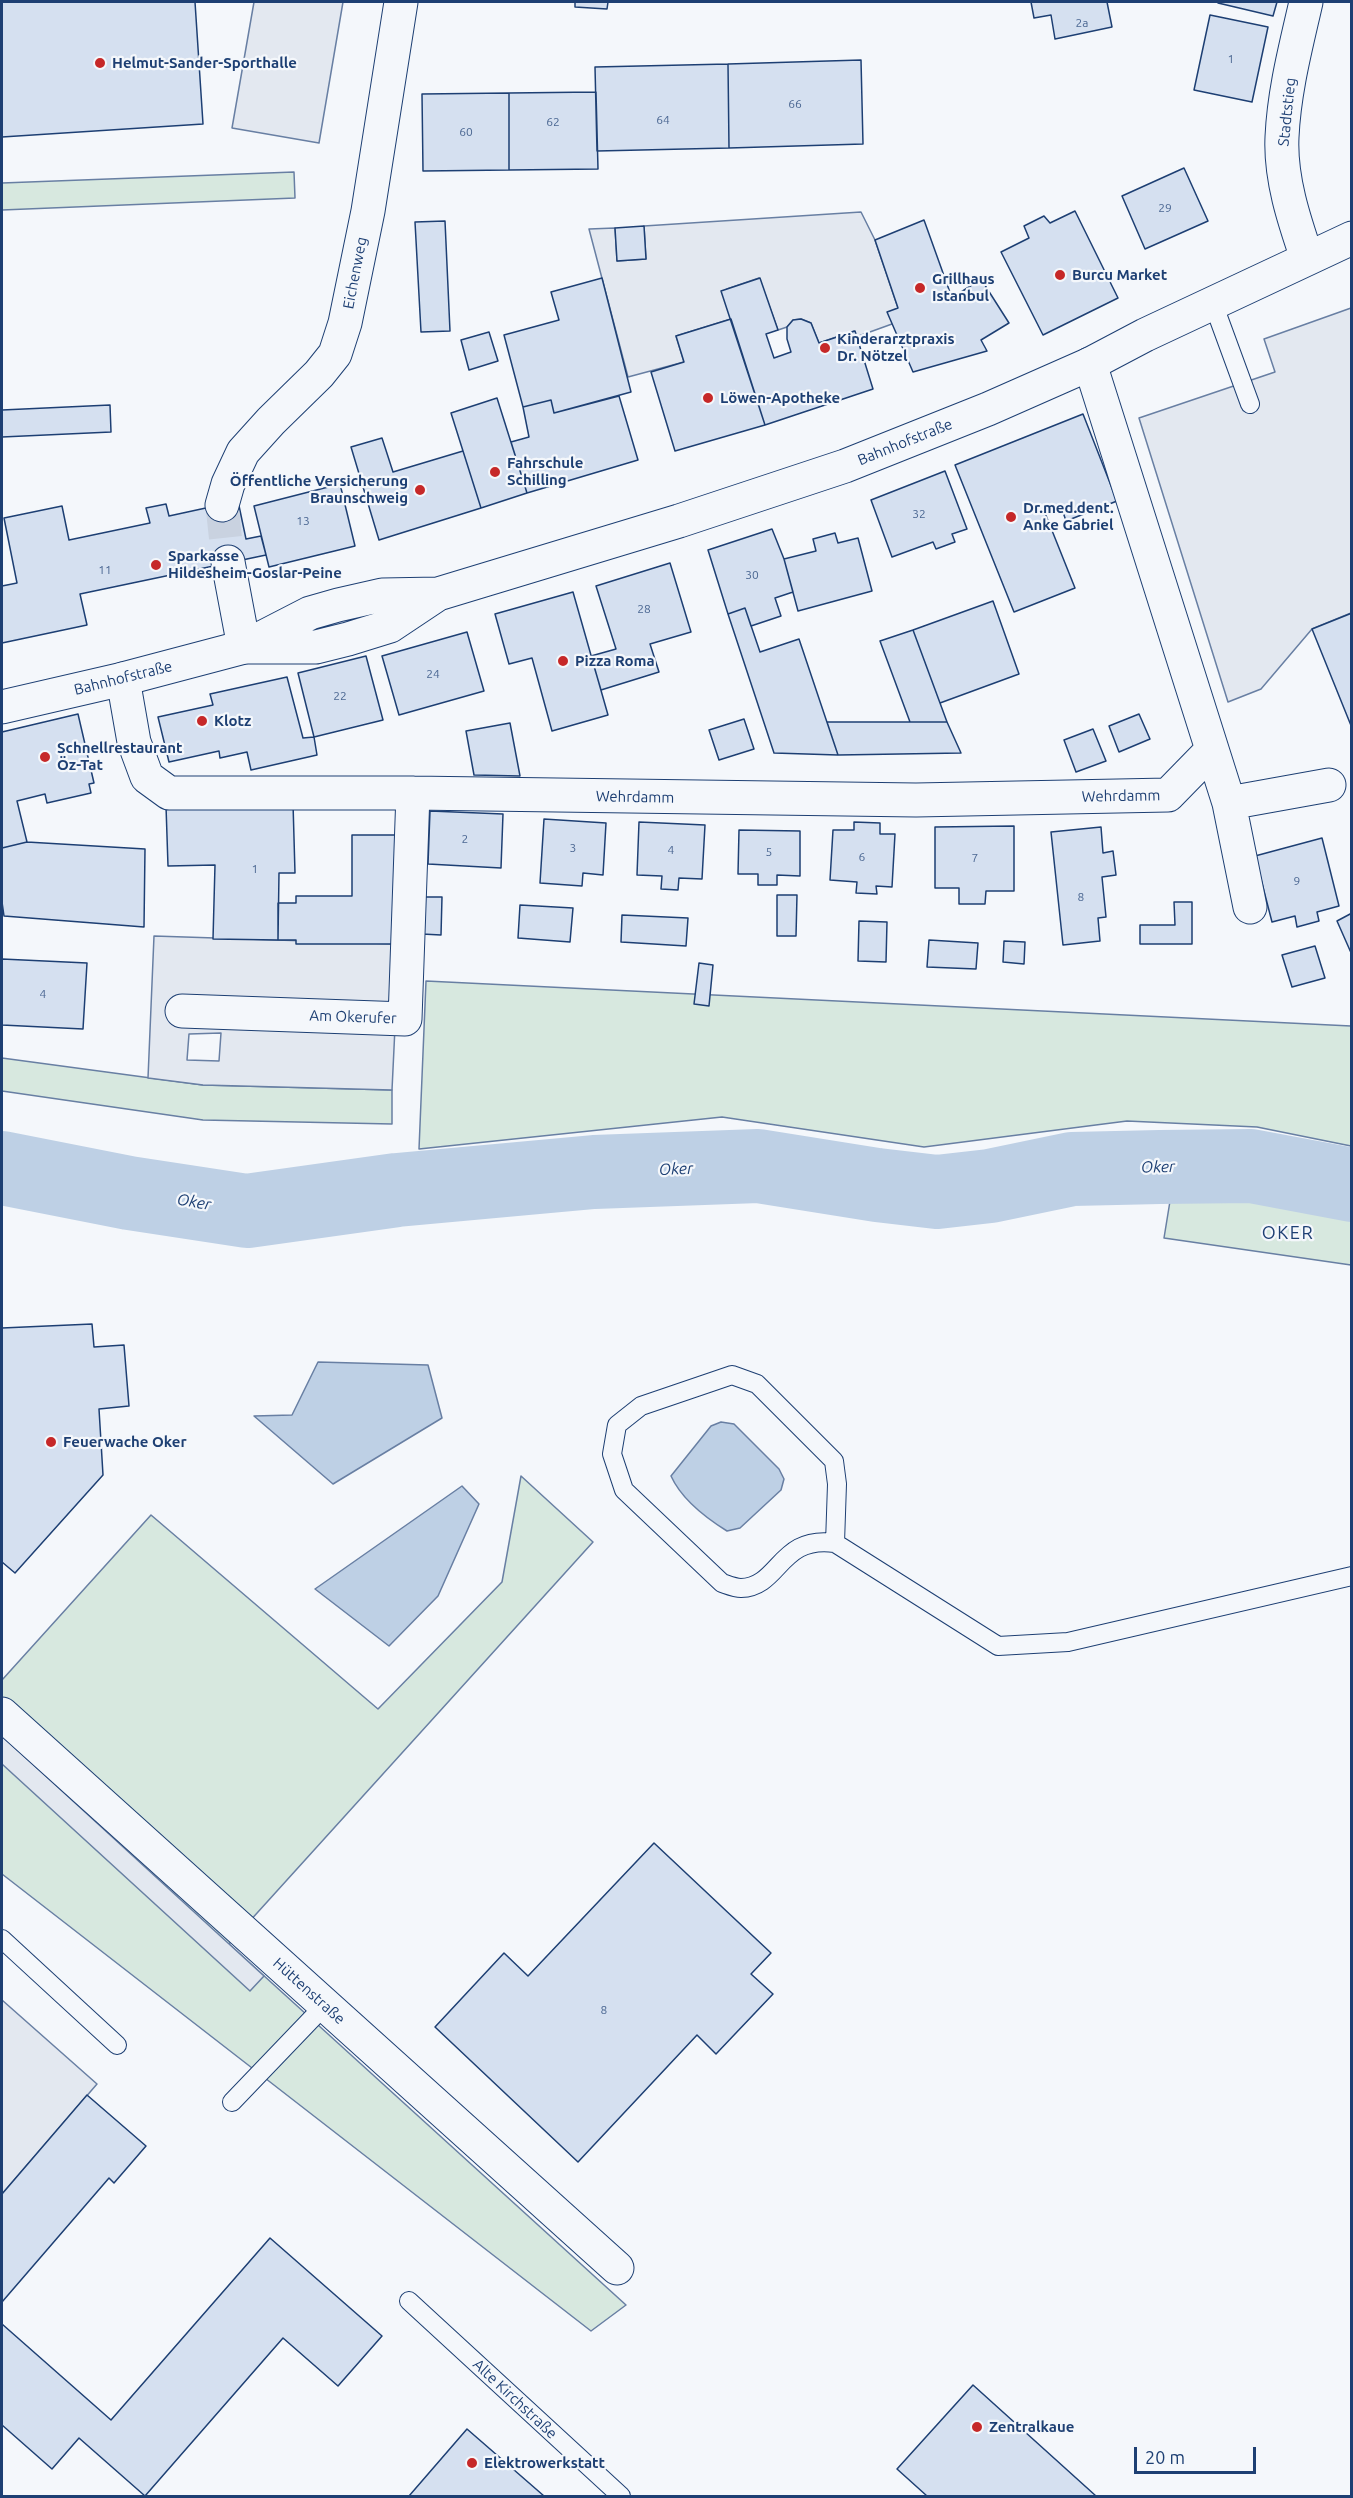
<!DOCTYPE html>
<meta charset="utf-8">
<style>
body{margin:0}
#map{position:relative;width:1353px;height:2498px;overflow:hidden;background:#f4f7fb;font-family:Ubuntu,sans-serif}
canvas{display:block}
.frame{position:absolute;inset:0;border:3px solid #1d3f73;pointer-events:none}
.scale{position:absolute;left:1134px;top:2447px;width:122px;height:27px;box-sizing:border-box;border:3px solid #1d3f73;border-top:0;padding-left:8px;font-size:18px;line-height:21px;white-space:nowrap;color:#1d3f73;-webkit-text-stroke:4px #f4f7fb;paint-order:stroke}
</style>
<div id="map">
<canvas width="1353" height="2498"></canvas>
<div class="frame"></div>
<div class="scale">20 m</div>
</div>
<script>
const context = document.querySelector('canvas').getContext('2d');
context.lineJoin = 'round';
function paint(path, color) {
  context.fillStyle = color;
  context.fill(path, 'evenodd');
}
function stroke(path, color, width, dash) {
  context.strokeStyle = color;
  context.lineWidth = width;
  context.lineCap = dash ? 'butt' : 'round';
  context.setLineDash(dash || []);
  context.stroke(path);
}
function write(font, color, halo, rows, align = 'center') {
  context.font = font + ' Ubuntu,sans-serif';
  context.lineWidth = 4.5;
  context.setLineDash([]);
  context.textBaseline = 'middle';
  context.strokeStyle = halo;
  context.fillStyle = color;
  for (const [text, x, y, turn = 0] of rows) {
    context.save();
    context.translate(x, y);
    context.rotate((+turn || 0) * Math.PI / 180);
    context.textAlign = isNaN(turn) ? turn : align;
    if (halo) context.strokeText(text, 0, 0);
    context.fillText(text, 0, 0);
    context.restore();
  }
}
const green = new Path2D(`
 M294,172L295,198L2,210V183Z
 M426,981L1351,1026V1146L1257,1127L1127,1121L924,1147L722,1117L419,1149Z
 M2,1058L203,1085L392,1090V1124L203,1120L2,1091Z
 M1239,1193L1351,1210V1265L1164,1238L1171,1195Z
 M521,1476L593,1542L229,1944L626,2305L591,2331L2,1874V1680L151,1515L378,1709L502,1582Z`);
paint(green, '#d7e8df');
stroke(green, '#687fa3', 1.5);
const parking = new Path2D(`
 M254,2H343L319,143L232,128Z
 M861,212L875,240L898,308L892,324L856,337L854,331L819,343L811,323L801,319L793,320L787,327L778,330L759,278L727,289L731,319L676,336L684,362L628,377L589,229L615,228L617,261L646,259L644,226Z
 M1351,308V613L1312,629L1261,689L1228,702L1139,418L1275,372L1264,339Z
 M154,936L399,944L392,1090L203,1085L148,1078ZM221,1033L219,1061L187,1060L189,1034Z
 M2,1736L264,1976L250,1991L2,1764Z
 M2,2000L97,2084L2,2194Z`);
paint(parking, '#e3e8f0');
stroke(parking, '#687fa3', 1.5);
const water = new Path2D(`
 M318,1362L428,1365L442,1418L333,1484L254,1416L292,1415Z
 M721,1422L734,1424L779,1469L784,1479L781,1490L740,1528L727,1531C706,1518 681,1498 671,1476L711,1426Z
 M462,1486L479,1504L438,1596L389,1646L315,1589Z`);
paint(water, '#bed0e5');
stroke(water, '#687fa3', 1.5);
stroke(new Path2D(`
 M2,1168L129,1193L247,1211L397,1190L594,1172L758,1166L877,1185L937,1192L990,1186L1072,1169L1160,1167L1251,1166L1352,1185`), '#bed0e5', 74);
const building = new Path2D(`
 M2,2H195L203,124L2,137Z
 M575,2H608L607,9L575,7Z
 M1031,2H1107L1112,27L1055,39L1051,15L1034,18Z
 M1218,3V2H1277L1273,16Z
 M1210,15L1268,27L1252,102L1194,90Z
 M861,60L863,144L729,148L728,64Z
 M728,64L729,148L597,151L595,67Z
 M596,92L598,169L509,170V93Z
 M509,93V170L423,171L422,94Z
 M1184,168L1208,221L1145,249L1122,196Z
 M1075,211L1118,298L1043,335L1001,252L1029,238L1024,226L1044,216L1050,223Z
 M924,220L952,298L981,279L1009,323L981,340L987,351L913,372L887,312L898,308L875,240Z
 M445,221L450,331L421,332L415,222Z
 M644,226L646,259L617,261L615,228Z
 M602,278L631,392L554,413L551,400L523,407L504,335L559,320L551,292Z
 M760,278L778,330L766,334L774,358L791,352L787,339V327L793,320L801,319L811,323L819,343L855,331L873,389L765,425L721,291Z
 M731,319L765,425L675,451L651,372L684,362L676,336Z
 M489,332L498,361L469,370L461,340Z
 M619,396L638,460L527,493L511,442L529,437L523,407L551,400L554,413Z
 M497,398L527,493L481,508L451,413Z
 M110,405L111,432L2,437V410Z
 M1083,414L1117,501L1066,521L1061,506L1045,513L1075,588L1014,612L955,465Z
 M382,438L393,472L463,451L481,508L379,540L351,447Z
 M945,471L967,529L952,534L955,542L936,549L933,542L892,557L871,500Z
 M340,484L355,546L269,567L254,506Z
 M238,501L246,539L261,536L266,555L80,594L87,625L2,643V586L17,583L4,518L62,506L69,540L150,523L146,508L166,504L169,516Z
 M772,529L784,559L793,592L775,598L781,616L751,626L745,608L728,614L708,550Z
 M835,533L838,543L858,538L872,591L798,611L784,559L816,551L813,539Z
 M670,563L691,632L650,644L659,672L601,690L591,656L616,649L596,586Z
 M573,592L608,715L552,731L532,658L509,664L495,614Z
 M993,601L1019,674L940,703L913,630Z
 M745,608L760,652L799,639L838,755L774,753L728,614Z
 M1352,613V728L1312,629Z
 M913,630L940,703L947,722H910L880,641Z
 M467,632L484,691L399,715L382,656Z
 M366,656L383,720L314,737L298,673Z
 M287,677L303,738L314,737L317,755L251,770L247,752L220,758L219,751L169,762L158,717L213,705L210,694Z
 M78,714L94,783L89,784L91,793L47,803L45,794L17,801L27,842L2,848V732Z
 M1139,714L1150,739L1119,752L1109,726Z
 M744,719L754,749L719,760L709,730Z
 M827,722H947L961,753L838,755Z
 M510,723L520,776L474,775L466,731Z
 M1093,729L1106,761L1076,772L1064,740Z
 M293,803L295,873H279L278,940L213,939L215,865L168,866L166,806Z
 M430,811L503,814L501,868L428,864Z
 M544,819L606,823L603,875L583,873L582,886L540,883Z
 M639,822L705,825L702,879L679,878L678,890L661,889L662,876L637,875Z
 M854,822L880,823V834H895L892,887L876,886L877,894L856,893L857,882L830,880L833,830H854Z
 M1014,826V891H986L985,904H959V888H935V827Z
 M1101,827L1103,853L1113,851L1116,875L1102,877L1106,917L1098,918L1100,941L1063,945L1051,832Z
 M739,830L800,831V876L777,875V885H758V874H738Z
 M352,835H399V944H296V940H278V903H296V896H352Z
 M1322,838L1339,906L1317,912L1319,921L1297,927L1295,916L1272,922L1255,856Z
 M27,842L145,849L144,927L4,916L2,902V848Z
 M777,895H797L796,936H777Z
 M424,897H442L441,935L422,934Z
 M1174,902H1192V944H1140V925H1175Z
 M520,905L573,908L570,942L518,938Z
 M1352,913V955L1337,921Z
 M622,915L688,918L686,946L621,942Z
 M859,921L887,922L886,962L858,961Z
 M929,940L978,943L976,969L927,967Z
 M1004,941L1025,942L1024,964L1003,962Z
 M1315,946L1325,978L1292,987L1282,955Z
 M2,959L87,963L83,1029L2,1025Z
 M699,963L713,965L709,1006L694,1004Z
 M92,1324L94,1347L124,1345L129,1406L99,1409L103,1475L15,1573L2,1562V1328Z
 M654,1843L771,1953L751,1974L773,1994L716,2054L697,2035L578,2162L435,2027L504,1953L528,1976Z
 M87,2095L146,2146L114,2183L109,2178L2,2302V2194Z
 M270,2238L382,2336L338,2386L283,2338L145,2496L79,2438L52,2469L2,2425V2324L111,2420Z
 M973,2385L1096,2496H927L897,2469Z
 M467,2429L544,2496H409Z`);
paint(building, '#d5e0f0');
stroke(building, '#1d3f73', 1.5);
stroke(new Path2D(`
 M222,505L228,562`), '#c9d2e0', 33, [33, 16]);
const lane = new Path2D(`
 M1213,303L1250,404
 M835,1543L837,1484L834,1461L757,1384L732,1375L641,1406L617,1425L612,1454L624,1490L722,1583C728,1585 735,1588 741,1588C780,1587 779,1535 835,1543L998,1646L1068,1642L1352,1576
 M2,1939L117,2045
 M232,2102L325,2005
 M409,2301L621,2496`);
const street = new Path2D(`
 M1306,2C1296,46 1284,91 1282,137C1280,178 1294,220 1307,258
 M1090,364L1229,803L1250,907
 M222,505L228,484L243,452L271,421L319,374L335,354L345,323L368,211L401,2
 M228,562L244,647
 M123,679L134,742L147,777L169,793H413L916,800L1168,795L1211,751
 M1229,803L1329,785
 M182,1011L405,1019L413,793
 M2,1714L617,2268`);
const primary = new Path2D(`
 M248,647H316L348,639L390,626L438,594
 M2,707L123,679L244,647L310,613L338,605L382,595L438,594L679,521L845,466L988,409L1090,364L1145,335L1352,238`);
stroke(lane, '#1d3f73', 20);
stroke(street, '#1d3f73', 35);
stroke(primary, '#1d3f73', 35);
stroke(lane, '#f4f7fb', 18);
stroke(street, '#f4f7fb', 33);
stroke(primary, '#f4f7fb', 33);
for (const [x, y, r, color] of [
 [100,63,6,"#c62828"],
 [1060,275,6,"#c62828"],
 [920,288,6,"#c62828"],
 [825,348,6,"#c62828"],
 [708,398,6,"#c62828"],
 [495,472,6,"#c62828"],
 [420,490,6,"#c62828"],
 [1011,517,6,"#c62828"],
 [156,565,6,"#c62828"],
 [563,661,6,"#c62828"],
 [202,721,6,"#c62828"],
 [45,757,6,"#c62828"],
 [51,1442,6,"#c62828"],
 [977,2427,6,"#c62828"],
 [472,2463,6,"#c62828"]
]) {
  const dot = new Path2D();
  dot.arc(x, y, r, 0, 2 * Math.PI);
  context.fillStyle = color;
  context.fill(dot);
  stroke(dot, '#f4f7fb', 2);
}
write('12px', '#4b6792', null, [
 ["2a",1082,23],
 ["1",1231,59],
 ["66",795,104],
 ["64",663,120],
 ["62",553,122],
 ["60",466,132],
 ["29",1165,208],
 ["32",919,514],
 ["13",303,521],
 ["11",105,570],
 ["30",752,575],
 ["28",644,609],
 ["24",433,674],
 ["22",340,696],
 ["2",465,839],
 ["3",573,848],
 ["4",671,850],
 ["5",769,852],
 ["6",862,857],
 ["7",975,858],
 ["1",255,869],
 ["9",1297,881],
 ["8",1081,897],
 ["4",43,994],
 ["8",604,2010]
]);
write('bold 15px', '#1d3f73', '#f4f7fb', [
 ["Helmut-Sander-Sporthalle",112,63],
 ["Burcu Market",1072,275],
 ["Grillhaus",932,279],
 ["Istanbul",932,296],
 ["Kinderarztpraxis",837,339],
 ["Dr. Nötzel",837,356],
 ["Löwen-Apotheke",720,398],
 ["Fahrschule",507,463],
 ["Schilling",507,480],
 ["Öffentliche Versicherung",408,481,"right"],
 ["Braunschweig",408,498,"right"],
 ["Dr.med.dent.",1023,508],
 ["Anke Gabriel",1023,525],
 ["Sparkasse",168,556],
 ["Hildesheim-Goslar-Peine",168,573],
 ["Pizza Roma",575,661],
 ["Klotz",214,721],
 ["Schnellrestaurant",57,748],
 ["Öz-Tat",57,765],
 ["Feuerwache Oker",63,1442],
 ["Zentralkaue",989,2427],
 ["Elektrowerkstatt",484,2463]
], 'left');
write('15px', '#1d3f73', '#f4f7fb', [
 ["Stadtstieg",1287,112,-84],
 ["Eichenweg",355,273,-79],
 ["Bahnhofstraße",905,442,-22],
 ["Bahnhofstraße",123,678,-14],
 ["Wehrdamm",1121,796,-1],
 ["Wehrdamm",635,797,1],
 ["Am Okerufer",353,1017,2],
 ["Hüttenstraße",309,1991,42],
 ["Alte Kirchstraße",515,2399,43]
]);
write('italic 16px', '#1d3f73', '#f4f7fb', [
 ["Oker",1158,1167,-1],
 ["Oker",676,1169,-2],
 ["Oker",194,1202,10]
]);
context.letterSpacing = '1.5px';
write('18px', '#1d3f73', '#f4f7fb', [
 ["OKER",1288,1233]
]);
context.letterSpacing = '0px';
</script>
